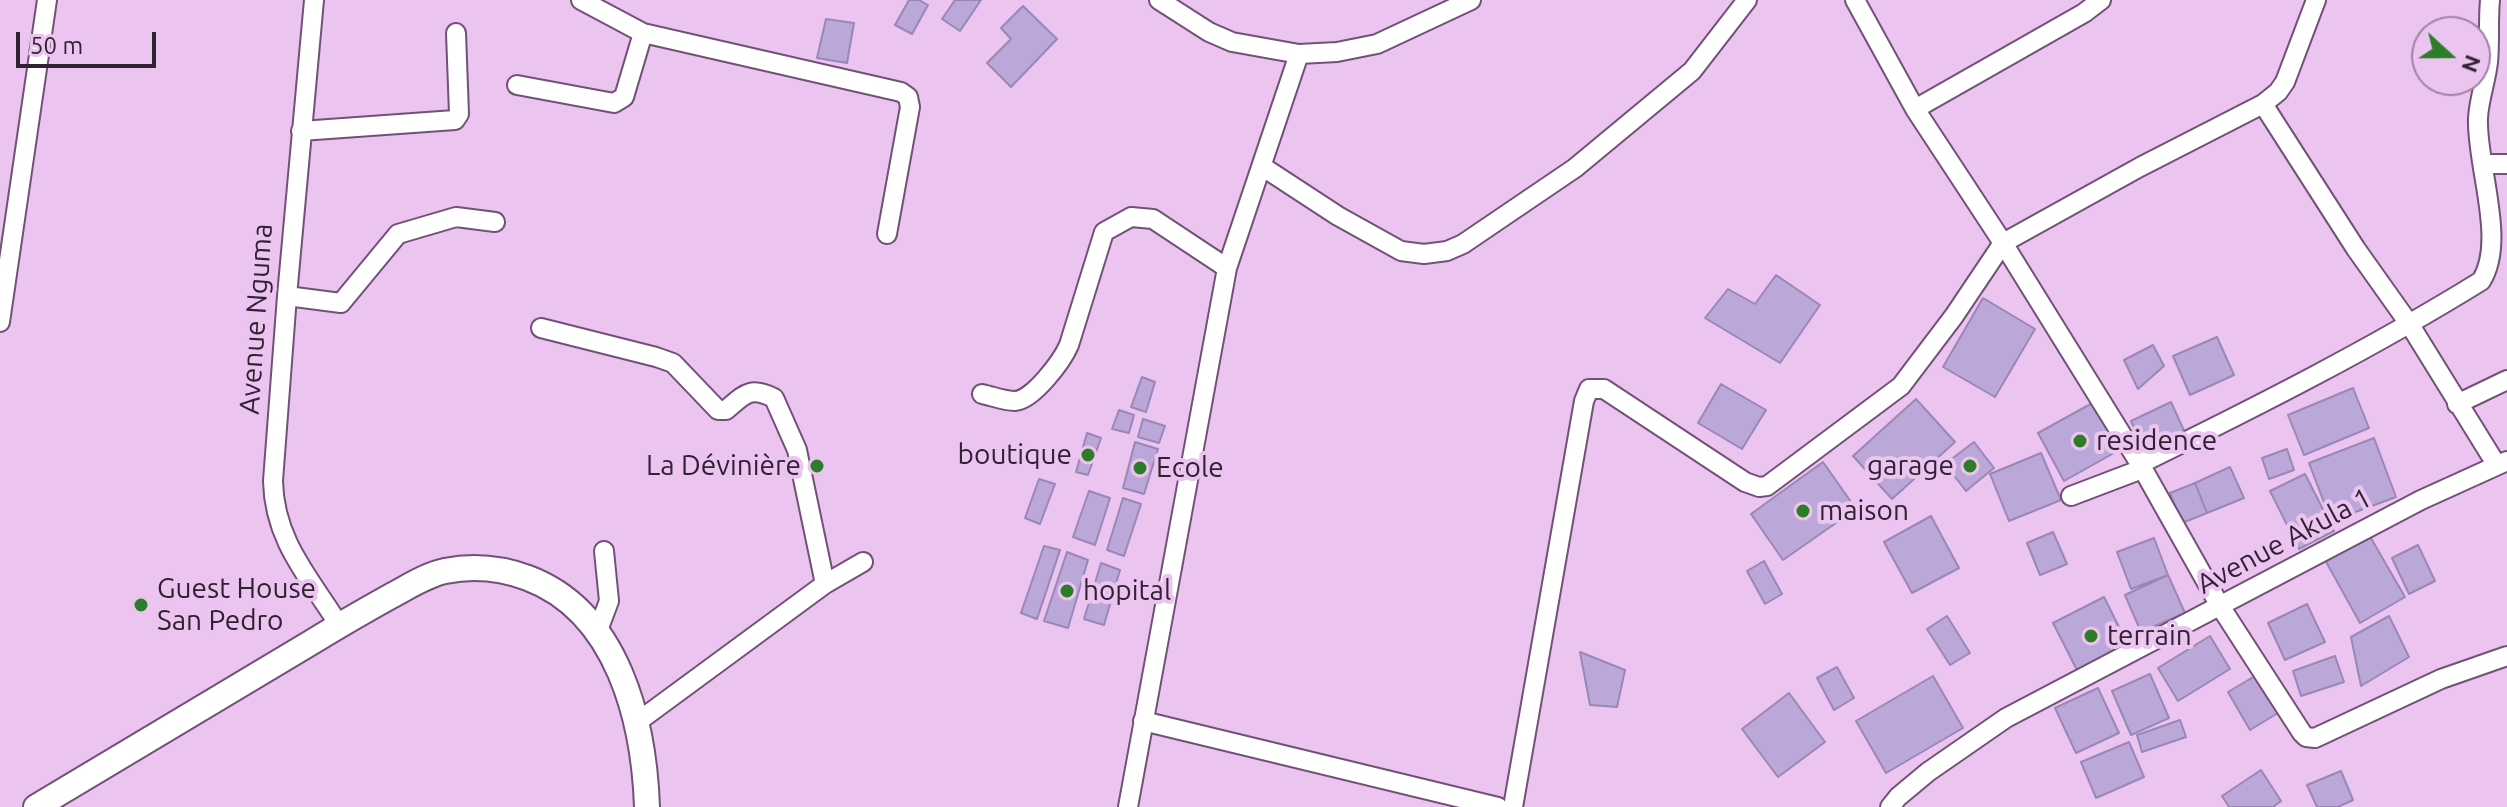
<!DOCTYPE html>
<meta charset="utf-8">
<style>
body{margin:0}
#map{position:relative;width:2507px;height:807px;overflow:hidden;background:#ebc4f0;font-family:Ubuntu,sans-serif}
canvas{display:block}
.north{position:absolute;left:2411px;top:16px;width:80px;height:80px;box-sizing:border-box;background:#ebc4f0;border:2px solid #a083a4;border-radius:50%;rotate:111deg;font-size:22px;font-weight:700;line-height:32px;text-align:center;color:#302232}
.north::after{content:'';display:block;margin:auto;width:28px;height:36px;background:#2d7d28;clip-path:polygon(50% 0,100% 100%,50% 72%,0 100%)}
.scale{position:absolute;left:16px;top:32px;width:140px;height:36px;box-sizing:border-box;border:4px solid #302232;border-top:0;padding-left:10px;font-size:24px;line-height:28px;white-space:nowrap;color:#302232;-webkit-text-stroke:6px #ebc4f0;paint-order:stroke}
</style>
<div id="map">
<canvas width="2507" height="807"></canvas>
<div class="north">N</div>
<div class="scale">50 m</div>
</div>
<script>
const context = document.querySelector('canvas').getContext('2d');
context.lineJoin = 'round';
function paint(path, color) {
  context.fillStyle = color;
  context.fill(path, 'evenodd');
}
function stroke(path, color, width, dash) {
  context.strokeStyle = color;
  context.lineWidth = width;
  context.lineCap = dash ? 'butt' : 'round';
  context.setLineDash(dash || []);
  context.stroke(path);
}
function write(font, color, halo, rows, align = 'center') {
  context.font = font + ' Ubuntu,sans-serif';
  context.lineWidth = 8;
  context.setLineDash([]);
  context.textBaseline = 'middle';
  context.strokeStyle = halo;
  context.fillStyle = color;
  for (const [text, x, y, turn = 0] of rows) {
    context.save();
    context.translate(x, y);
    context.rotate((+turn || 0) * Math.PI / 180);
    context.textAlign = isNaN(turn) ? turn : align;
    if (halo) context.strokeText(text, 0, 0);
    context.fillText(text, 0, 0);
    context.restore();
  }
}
const building = new Path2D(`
 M909,0H919L928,5L912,34L895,25Z
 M955,0H981L960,31L942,19Z
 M1023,6L1057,39L1011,87L987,63L1011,39L1001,28Z
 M826,19L854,23L847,63L817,58Z
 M1776,275L1820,305L1780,363L1705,318L1728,289L1755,304Z
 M1983,298L2035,329L1995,397L1943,367Z
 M2217,337L2234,375L2190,395L2173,356Z
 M2153,345L2164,366L2138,389L2124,360Z
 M1142,377L1155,382L1146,412L1131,407Z
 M1721,384L1766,410L1742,449L1698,423Z
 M2353,388L2369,428L2304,455L2288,415Z
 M1916,399L1955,442L1892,499L1853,456Z
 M2096,401L2123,448L2064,481L2038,433Z
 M2171,402L2186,435L2146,453L2131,421Z
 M1119,410L1134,415L1129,433L1112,429Z
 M1143,419L1165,426L1159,443L1138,437Z
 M1087,433L1101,438L1088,475L1076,472Z
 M2374,438L2396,497L2331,521L2309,463Z
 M1135,442L1158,449L1144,494L1123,488Z
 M1974,442L1994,468L1966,491L1945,464Z
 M2287,449L2294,470L2269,479L2262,458Z
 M2041,453L2061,500L2009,521L1990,474Z
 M1823,462L1856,509L1783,560L1751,514Z
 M2230,467L2244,498L2207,513L2195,483Z
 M2305,474L2334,531L2299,549L2270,491Z
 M1039,479L1055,484L1040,524L1025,518Z
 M2195,483L2207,513L2182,523L2170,493Z
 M1089,491L1110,498L1095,545L1073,537Z
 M1123,498L1141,504L1124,556L1107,550Z
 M1931,516L1959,568L1912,593L1884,542Z
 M2053,532L2067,564L2040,575L2027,543Z
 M2368,533L2405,597L2360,623L2324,558Z
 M2154,538L2168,575L2131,589L2117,552Z
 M2418,545L2435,581L2409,594L2392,558Z
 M1044,546L1060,550L1037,619L1021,613Z
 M1067,552L1088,560L1068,628L1044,621Z
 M1764,561L1782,594L1765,604L1747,571Z
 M1101,563L1120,570L1104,625L1084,619Z
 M2168,575L2185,613L2141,632L2125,595Z
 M2104,597L2130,649L2079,674L2053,623Z
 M2307,604L2325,642L2285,660L2268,623Z
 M1947,616L1970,653L1950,665L1927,629Z
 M2389,616L2409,657L2361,686L2351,637Z
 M2210,636L2230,669L2178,701L2158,668Z
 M1580,652L1625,670L1617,707L1590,705Z
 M2335,656L2344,682L2301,696L2293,671Z
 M1837,667L1854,698L1834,710L1817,678Z
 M2260,673L2283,710L2250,730L2228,692Z
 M2150,674L2169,718L2131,735L2112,691Z
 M1933,676L1963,728L1886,773L1856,721Z
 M2098,688L2119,733L2076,753L2055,708Z
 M1789,693L1825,742L1778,777L1742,729Z
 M2180,720L2186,737L2142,752L2137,735Z
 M2129,742L2144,777L2096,798L2081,762Z
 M2261,770L2281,801L2273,807H2229L2222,796Z
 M2341,771L2353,800L2338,807H2317L2307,785Z`);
paint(building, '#bba8d9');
stroke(building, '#9a87b7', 2);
const minor = new Path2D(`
 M314,0L287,296L273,481C274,540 309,577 339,625
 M581,0L643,33L901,92L908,97L910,107L887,234
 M1159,0L1209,32L1232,42L1299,54L1337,52L1377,44L1471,0
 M1855,0L1915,109L2003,243L2140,464L2220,606L2302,733L2306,737L2315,738L2441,679L2507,656
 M517,85L614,103L624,97L643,33
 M2263,104L2356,249L2410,325L2496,464
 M1915,109L2084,13L2101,0
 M301,131L455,120L459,114L456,33
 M2484,164H2507
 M1263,167L1338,216L1401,251L1424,254L1447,251L1463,244L1575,168L1692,71L1747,0
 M287,296L341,303L398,234L456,217L495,222
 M0,322L47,0
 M541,328L656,357L673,363L718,410H726C745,394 750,386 774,398L797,450L825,584
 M982,394C992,396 1004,401 1015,401C1033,400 1062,361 1069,345L1104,232L1131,217L1153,219L1227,268
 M2457,404L2507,380
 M2140,464C2256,407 2371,349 2481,281C2507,241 2476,165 2478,118C2479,99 2486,81 2488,62C2490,42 2488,21 2490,0
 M2071,496L2142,469
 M597,633L609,601L604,551
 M1143,721L1498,807
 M636,723L825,584L863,562
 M1128,807L1227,268L1299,54
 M1513,807L1584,401L1589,389H1604L1745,482L1759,487L1767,486L1901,386L1954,316L2003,243L2140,167L2263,104L2278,92L2285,82L2316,0
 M1890,807L1898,797L1928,772L2006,718L2421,500L2507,461`);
const major = new Path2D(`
 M36,807C128,752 220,697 312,642C338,626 364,611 391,596C408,587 426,575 445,571C475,565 501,568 528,578C618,612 644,721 647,807`);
stroke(minor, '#725177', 22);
stroke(major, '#725177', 28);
stroke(minor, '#fff', 18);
stroke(major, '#fff', 24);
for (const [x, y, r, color] of [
 [2080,441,8,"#2d7d28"],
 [1088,455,8,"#2d7d28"],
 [817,466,8,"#2d7d28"],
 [1970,466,8,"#2d7d28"],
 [1140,468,8,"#2d7d28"],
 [1803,511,8,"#2d7d28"],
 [1067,591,8,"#2d7d28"],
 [141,605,8,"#2d7d28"],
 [2091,636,8,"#2d7d28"]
]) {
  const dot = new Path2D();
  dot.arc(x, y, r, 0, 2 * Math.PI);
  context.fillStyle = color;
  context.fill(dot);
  stroke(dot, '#ebc4f0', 3);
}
write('28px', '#302232', '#ebc4f0', [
 ["Avenue Nguma",256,319,-86],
 ["Avenue Akula 1",2284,541,-28]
]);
write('28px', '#302232', '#ebc4f0', [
 ["residence",2096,441],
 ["boutique",1072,455,"right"],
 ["La Dévinière",801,466,"right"],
 ["garage",1954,466,"right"],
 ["Ecole",1156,468],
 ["maison",1819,511],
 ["Guest House",157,589],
 ["San Pedro",157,621],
 ["hopital",1083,591],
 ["terrain",2107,636]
], 'left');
</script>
